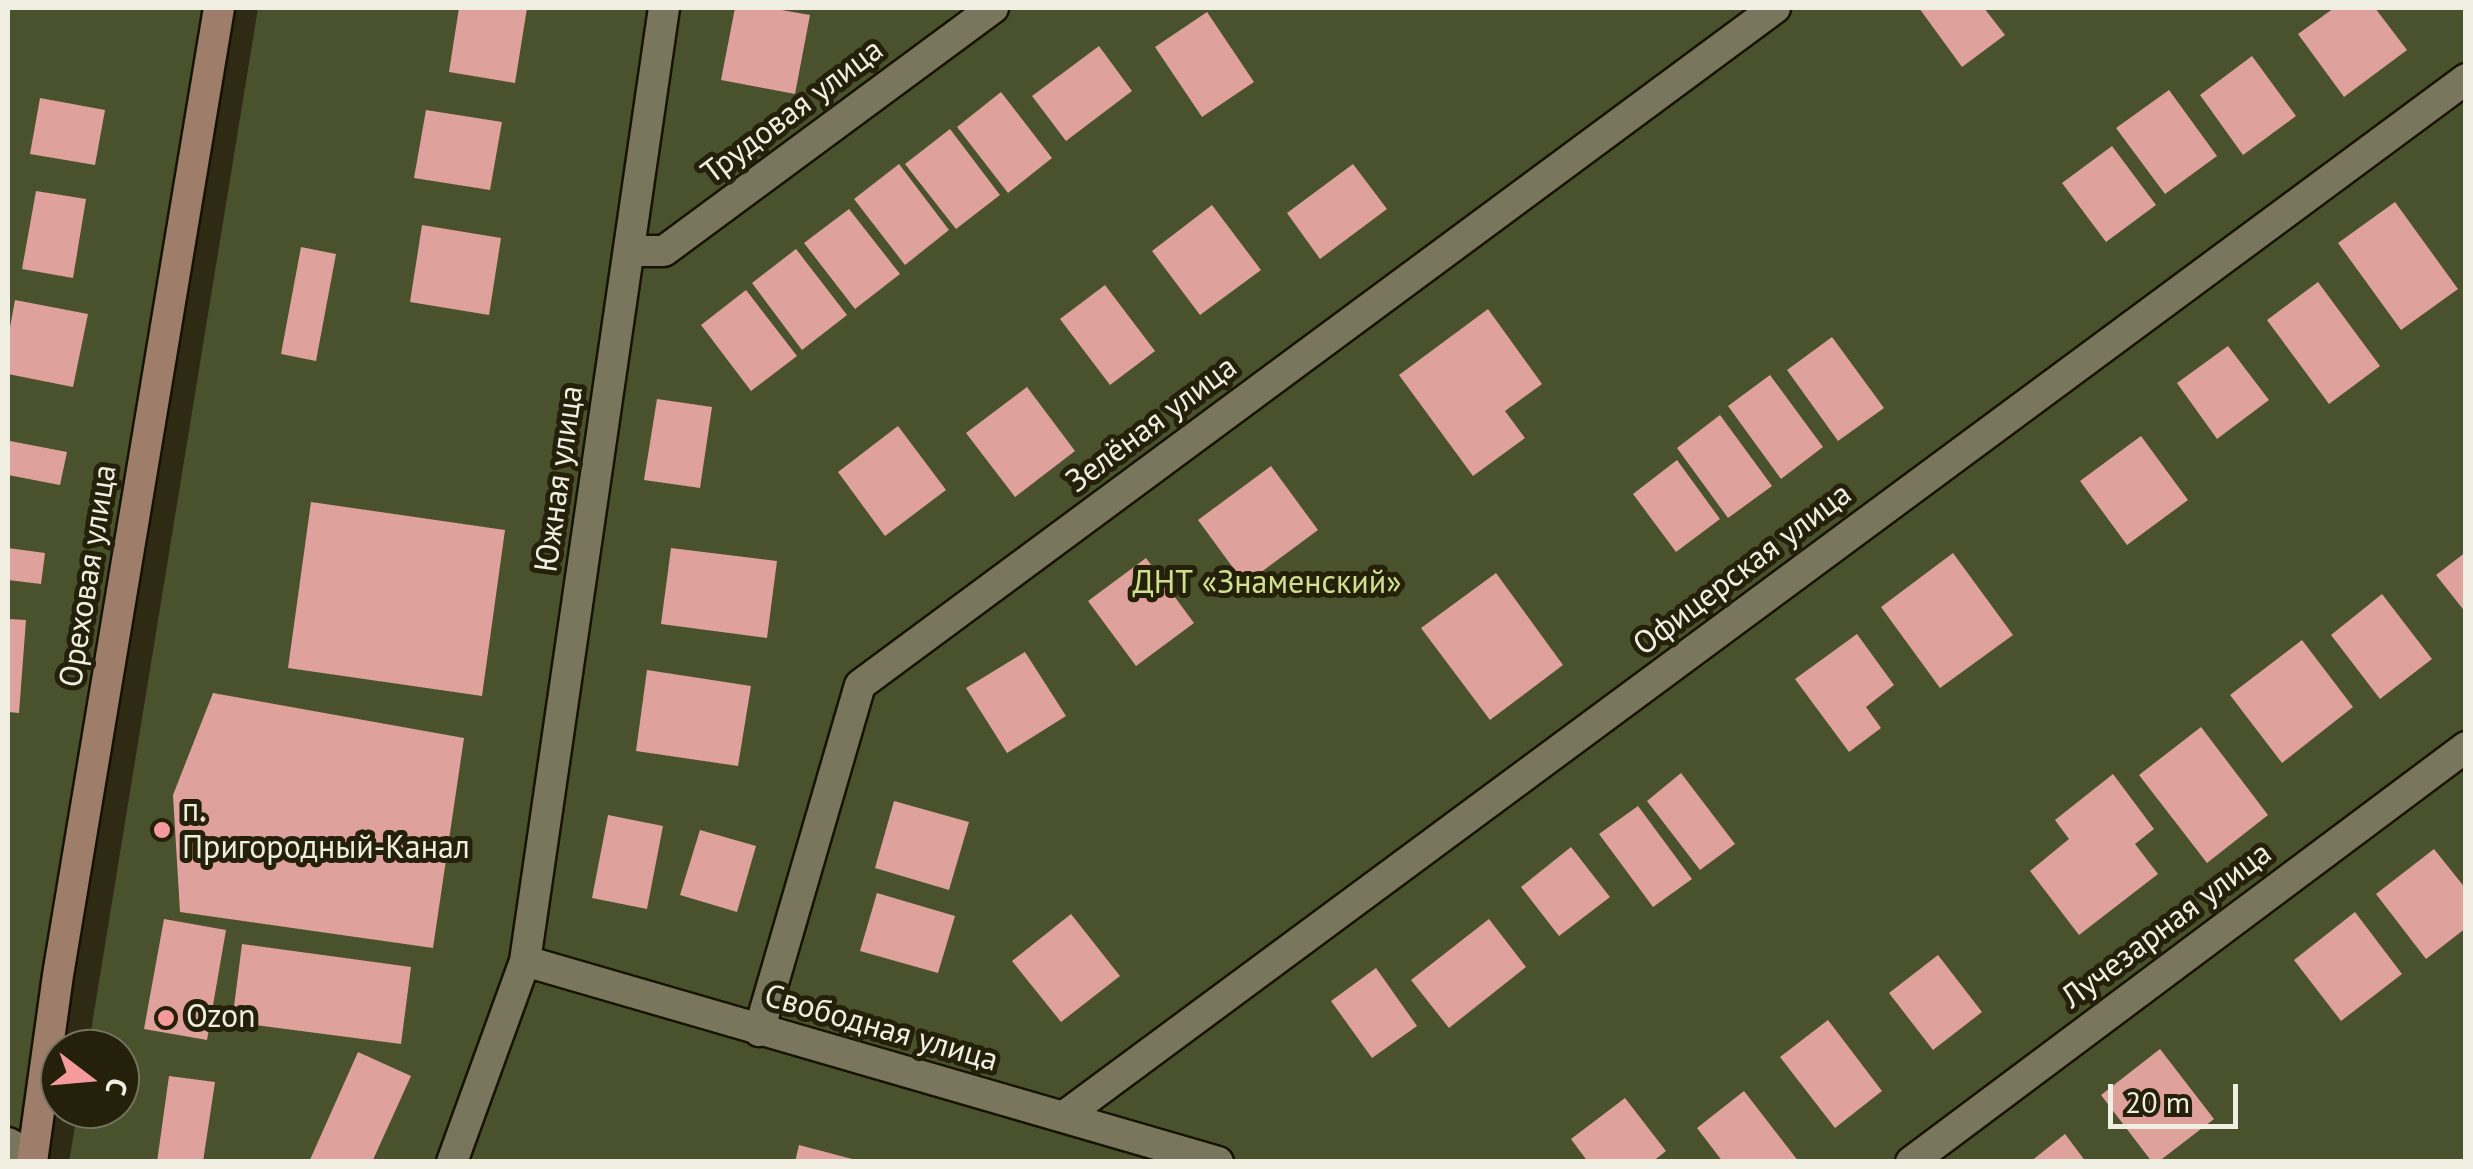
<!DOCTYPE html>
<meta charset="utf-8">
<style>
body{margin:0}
#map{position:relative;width:2473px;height:1169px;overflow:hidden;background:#2e2a14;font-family:"PT Sans",sans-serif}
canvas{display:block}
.frame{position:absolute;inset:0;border:10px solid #f0eee0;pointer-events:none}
.north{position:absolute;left:40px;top:1029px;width:100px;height:100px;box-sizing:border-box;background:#24200a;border:2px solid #767260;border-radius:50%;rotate:106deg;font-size:28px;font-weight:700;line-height:40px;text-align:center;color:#f0eee0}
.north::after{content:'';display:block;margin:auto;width:35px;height:45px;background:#f59b9d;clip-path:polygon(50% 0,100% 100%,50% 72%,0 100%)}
.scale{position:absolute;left:2108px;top:1084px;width:130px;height:45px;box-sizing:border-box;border:5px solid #f0eee0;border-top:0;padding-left:12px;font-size:30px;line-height:35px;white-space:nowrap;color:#f0eee0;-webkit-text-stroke:8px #24200a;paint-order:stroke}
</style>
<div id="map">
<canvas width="2473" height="1169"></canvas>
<div class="frame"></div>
<div class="north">С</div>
<div class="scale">20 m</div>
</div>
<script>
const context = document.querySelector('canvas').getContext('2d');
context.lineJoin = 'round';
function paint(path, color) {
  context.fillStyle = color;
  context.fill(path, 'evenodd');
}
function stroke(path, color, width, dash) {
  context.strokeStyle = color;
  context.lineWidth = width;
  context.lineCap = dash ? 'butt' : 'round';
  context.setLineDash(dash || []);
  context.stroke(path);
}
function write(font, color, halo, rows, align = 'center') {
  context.font = font + ' "PT Sans",sans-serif';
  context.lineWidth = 10;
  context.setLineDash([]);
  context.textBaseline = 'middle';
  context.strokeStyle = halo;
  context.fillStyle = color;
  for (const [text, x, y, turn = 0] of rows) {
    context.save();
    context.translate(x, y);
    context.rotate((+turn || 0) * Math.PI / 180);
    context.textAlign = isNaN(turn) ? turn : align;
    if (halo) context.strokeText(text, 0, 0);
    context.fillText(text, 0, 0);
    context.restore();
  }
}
paint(new Path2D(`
 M8,8H219L32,1156L8,1143Z
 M258,8H2465V1161L69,1162L78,1109H120V1049H88Z`), '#4a522d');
paint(new Path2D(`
 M459,8H527L515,83L449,72Z
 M735,8H770L810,15L795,94L721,80Z
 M1919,8H1984L2005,35L1962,67Z
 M2334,8H2375L2407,50L2344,97L2298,34Z
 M1207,12L1254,82L1202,117L1155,47Z
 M1099,46L1132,91L1066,141L1032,96Z
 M2252,56L2296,116L2243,155L2200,95Z
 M2169,90L2217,156L2165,194L2116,128Z
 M1001,92L1052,158L1008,193L957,127Z
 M40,98L105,110L95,165L30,154Z
 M426,110L502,122L490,190L414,178Z
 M950,129L1000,195L956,229L905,164Z
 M2112,146L2156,205L2106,242L2062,183Z
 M899,164L949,230L905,265L854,199Z
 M1353,164L1387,209L1320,259L1287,213Z
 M36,191L86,199L73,278L22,269Z
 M2395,202L2458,289L2401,330L2338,243Z
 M1212,205L1261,270L1200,315L1152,251Z
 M849,209L900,274L855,309L804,243Z
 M422,225L501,238L489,315L410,302Z
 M301,247L336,254L316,361L281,354Z
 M796,249L847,315L802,350L752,283Z
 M2318,282L2380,366L2329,404L2267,320Z
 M1105,285L1155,351L1110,385L1060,319Z
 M746,290L797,356L751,391L701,325Z
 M15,300L88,314L73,387L8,374V338Z
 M1488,309L1542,384L1505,411L1525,438L1473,476L1399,375Z
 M1832,337L1884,408L1838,441L1787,370Z
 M2228,346L2269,400L2217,439L2177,383Z
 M1770,375L1823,447L1781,479L1728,406Z
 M1027,387L1075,451L1015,497L966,433Z
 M657,399L712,407L700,488L644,480Z
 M1720,415L1772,486L1728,518L1677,448Z
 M898,426L946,490L885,536L838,472Z
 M2141,436L2188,500L2127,545L2080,481Z
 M10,441L67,452L60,485L8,475Z
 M1677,460L1720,519L1676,552L1633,494Z
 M1271,466L1318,530L1245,584L1198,520Z
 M311,502L505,530L482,696L288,668Z
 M8,548L45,553L41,584L8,580Z
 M671,548L777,561L767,638L661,624Z
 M2466,552V613L2436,575Z
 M1953,553L2013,635L1940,688L1881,607Z
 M1146,558L1194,623L1136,666L1088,601Z
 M1496,573L1563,665L1490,720L1421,628Z
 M2382,594L2432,659L2380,699L2331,635Z
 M8,619L26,620L19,713L8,712Z
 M1857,634L1894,685L1866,707L1881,728L1849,752L1795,679Z
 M2302,640L2353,707L2282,763L2230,695Z
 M1025,652L1066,716L1007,753L966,688Z
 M647,670L751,686L738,766L636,751Z
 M213,693L464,738L433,948L180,912L173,795Z
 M2201,727L2268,815L2207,863L2139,775Z
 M1681,773L1735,844L1700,870L1647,801Z
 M2113,774L2154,829L2135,844L2158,874L2079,935L2030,871L2069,839L2055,820Z
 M894,801L969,822L949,890L875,868Z
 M1638,806L1692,879L1653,907L1599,834Z
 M608,815L663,826L647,909L592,898Z
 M700,830L756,846L737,912L680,895Z
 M1571,847L1610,897L1559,936L1521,887Z
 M2434,849L2466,889V928L2426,959L2376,894Z
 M877,893L955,916L938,973L860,951Z
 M2355,912L2402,974L2341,1021L2294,960Z
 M1071,914L1120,976L1061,1022L1012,961Z
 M164,919L226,930L207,1040L144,1029Z
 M1489,919L1526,967L1449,1028L1411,980Z
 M242,944L411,967L401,1044L232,1022Z
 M1938,955L1982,1012L1933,1050L1889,993Z
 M1376,968L1417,1026L1372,1058L1331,1001Z
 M1828,1020L1882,1091L1835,1128L1780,1057Z
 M2160,1049L2214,1119L2158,1162H2152L2101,1095Z
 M358,1052L411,1076L372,1162H309Z
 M169,1076L215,1082L203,1162H157Z
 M1744,1091L1799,1162H1723L1697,1128Z
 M1625,1098L1666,1151L1652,1162H1588L1571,1139Z
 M2065,1134L2086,1162H2030Z
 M799,1145L856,1160V1162H795Z`), '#dfa19b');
const street = new Path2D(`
 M629,251H664L993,8
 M525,961L1218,1162
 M759,1031L860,685L1775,8
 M1063,1117L2466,79
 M8,1143L32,1156
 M452,1162L525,961L664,8
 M1911,1162L2466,747`);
const secondary = new Path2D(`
 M32,1162L58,975L219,8`);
stroke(street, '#161201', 35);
stroke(secondary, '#161201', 35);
stroke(street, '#7a765d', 30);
stroke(secondary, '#9e7e6b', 30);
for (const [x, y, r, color] of [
 [162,830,10,"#f59b9d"],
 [166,1018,10,"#f59b9d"]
]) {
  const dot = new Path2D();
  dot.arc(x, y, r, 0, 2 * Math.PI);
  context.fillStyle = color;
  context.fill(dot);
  stroke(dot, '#24200a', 4);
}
write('32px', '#f0eee0', '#24200a', [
 ["Трудовая улица",793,112,-37],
 ["Зелёная улица",1152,425,-37],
 ["Южная улица",560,479,-82],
 ["Офицерская улица",1743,570,-37],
 ["Ореховая улица",89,576,-81],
 ["Лучезарная улица",2167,926,-37],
 ["Свободная улица",881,1029,16]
]);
write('32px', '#cfe08f', '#24200a', [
 ["ДНТ «Знаменский»",1267,584]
]);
write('32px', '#f0eee0', '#24200a', [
 ["п.",182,812],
 ["Пригородный-Канал",182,849],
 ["Ozon",186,1018]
], 'left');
</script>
